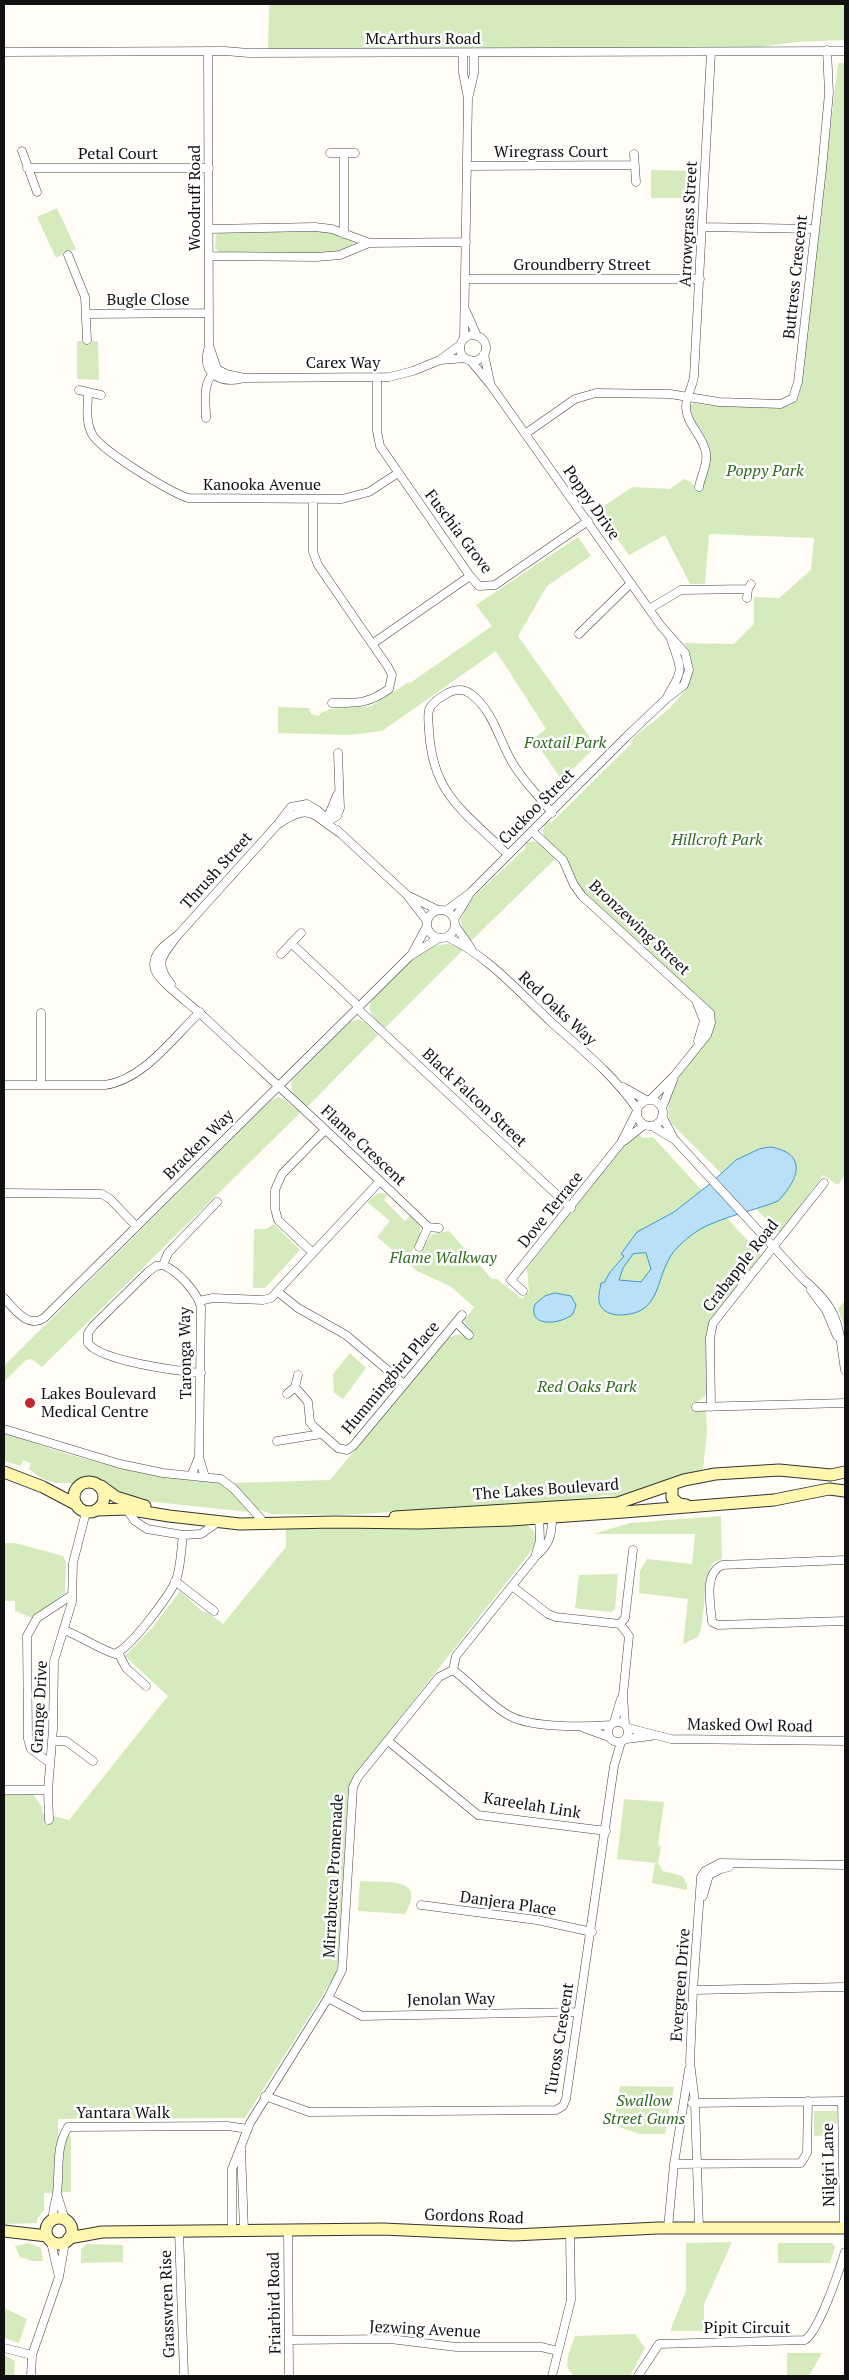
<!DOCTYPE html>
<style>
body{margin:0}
#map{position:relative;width:849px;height:2380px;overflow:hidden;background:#fffdf5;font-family:"PT Serif",serif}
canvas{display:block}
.frame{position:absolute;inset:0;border:5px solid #111;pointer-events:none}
</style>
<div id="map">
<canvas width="849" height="2380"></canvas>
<div class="frame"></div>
</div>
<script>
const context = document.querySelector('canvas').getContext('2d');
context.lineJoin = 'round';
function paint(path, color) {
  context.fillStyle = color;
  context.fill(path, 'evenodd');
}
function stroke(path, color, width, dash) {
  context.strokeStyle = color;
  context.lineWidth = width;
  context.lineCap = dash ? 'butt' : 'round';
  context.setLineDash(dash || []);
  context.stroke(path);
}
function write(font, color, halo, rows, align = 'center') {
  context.font = font + ' "PT Serif",serif';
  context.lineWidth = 5;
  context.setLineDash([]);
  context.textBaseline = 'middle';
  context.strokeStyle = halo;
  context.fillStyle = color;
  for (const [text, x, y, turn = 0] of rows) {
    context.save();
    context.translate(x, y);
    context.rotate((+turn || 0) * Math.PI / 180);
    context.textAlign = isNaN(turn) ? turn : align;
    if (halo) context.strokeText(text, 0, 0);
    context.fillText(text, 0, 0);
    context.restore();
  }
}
paint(new Path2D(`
 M269,4H845V40L796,42L752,48L268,50Z
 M838,63H845V1175L838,1185L823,1175L780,1233L670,1122C658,1072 726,1043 713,1011L584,892L578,886L566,857L544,837L543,831L545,824L552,822L631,744L633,738C662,714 711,685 684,643L734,644L754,624V597L779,598L811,570L814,538L709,534L705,584H690L665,535L629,555L597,511L632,487L670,489L684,479L691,482L695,487H703C706,469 714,454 704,436C699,425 691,420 690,407L693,403L713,406L783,408L791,405L799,397Z
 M651,170L694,171V198H651Z
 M57,208L76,249L56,258L37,217Z
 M224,231H327L336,233L355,243L338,252L327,254L221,253L215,248L216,235Z
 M77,341H98L99,380L77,379Z
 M578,537L591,556L547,586L518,636L596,746L562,780L533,739L546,729L496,651L382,731L349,735L278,733V707L309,708L311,714L320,716L319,714L330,709L371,706L409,682L410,683L492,626L476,605Z
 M533,841L540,843L556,858L470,942L462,929L461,919L469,901L525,849L526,843Z
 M449,944L464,949L385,1028C376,1020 365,1013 372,1000C392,979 417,944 449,944Z
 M358,1019L366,1023L378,1035L307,1107C299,1099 288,1093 292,1080L349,1022Z
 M278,1097L284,1099L300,1113L42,1367L31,1359L26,1360L4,1382V1366L271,1100Z
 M639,1134L642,1138L653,1137L761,1255L710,1321L707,1335V1394L695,1404V1411H706L707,1433L703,1469L683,1474L652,1488L623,1497L606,1495L573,1502L339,1515L272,1514L257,1509L233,1483L330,1480L448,1338L459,1334L467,1338L472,1331L464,1321L474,1307L450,1286L417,1271L377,1237L390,1221L367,1202C374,1196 379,1189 388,1195L384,1200L405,1221L410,1216L420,1226V1237L411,1253L418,1256L432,1234L449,1231L492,1279H497L522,1299L529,1291L527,1268L622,1148Z
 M274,1224L300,1250L265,1288H253L254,1229H266Z
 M845,1300V1328L838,1309Z
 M350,1353L366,1368L343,1399L334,1393L333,1374Z
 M4,1433L67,1454L123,1469L164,1477L219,1483L227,1487L248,1512L146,1501L127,1496L94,1479L72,1483H56L42,1479L29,1469L31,1463L23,1460L21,1466L4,1461Z
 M721,1516L722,1559L714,1562C700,1578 708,1615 698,1637L683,1644L688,1599L639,1593L640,1571L647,1559L692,1564L695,1534H593L630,1523Z
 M515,1523C531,1525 537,1529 535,1546L354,1776L348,1795L338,1963L336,1974L245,2118L58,2119V2136H71V2192L44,2193V2210L37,2219V2223L4,2224V1795L33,1794L42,1807V1813L69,1820L168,1696L125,1656L152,1628L180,1591L203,1612H207L223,1624L286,1547V1528L426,1527Z
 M4,1543H15L63,1556L66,1562L65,1593L32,1618L15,1611V1601H4Z
 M618,1574L615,1609L611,1612L575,1608L579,1575Z
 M624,1799L664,1802L658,1845L661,1847L658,1863L663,1871L682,1876L687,1884V1890L652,1883L655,1863L617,1859Z
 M360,1881C385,1883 428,1876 405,1914L358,1911Z
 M620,2086L674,2087L665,2134H640L613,2125Z
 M814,2111H837V2124H831V2135L814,2136Z
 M732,2242L704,2304V2331H670L686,2291V2243Z
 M28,2243L41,2248L43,2261H33L20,2257L15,2246Z
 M778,2243H832L835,2247L830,2263H778Z
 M87,2244L123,2245V2262L81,2263V2249Z
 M4,2308L27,2319L19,2343L4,2338Z
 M635,2334L645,2348L630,2376H575C560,2368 571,2349 575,2336Z
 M787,2353H822L809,2376H787Z
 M4,2355L15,2361L14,2376H4Z`), '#d5ebbd');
const water = new Path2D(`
 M771,1147C809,1154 798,1180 778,1201C754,1211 712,1219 693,1234C685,1240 674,1249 669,1259C655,1285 659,1313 622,1315C615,1315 607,1314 602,1308C596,1301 600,1291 601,1283L605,1282C608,1272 617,1265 624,1256L621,1254L637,1232L674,1212L711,1183L736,1160L759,1149ZM646,1253L651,1269L641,1282L619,1280L623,1268L633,1254Z
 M555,1293L571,1296L576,1305L573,1314C562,1324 527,1329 535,1304L545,1296Z`);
paint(water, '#b9e0f7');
stroke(water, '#3f96cf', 1);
const street = new Path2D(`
 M208,51L209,345L217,369L226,374L244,378L389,377L413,371L440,360L465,358
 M4,52L225,51L249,53L845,51
 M463,53V73L468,98L464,338
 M469,95L474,73V53
 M22,151L37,192
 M330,153H355
 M634,154L636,182
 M467,166L634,165
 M27,168H209
 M703,227L815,229
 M209,229L315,227L332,229L367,242
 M344,234V153
 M68,255L85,297L87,340
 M209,256L317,257L340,255L369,243L466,242
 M465,279H700
 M466,311L477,336
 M87,314L209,313
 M460 348a13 13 0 1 1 26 0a13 13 0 1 1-26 0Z
 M208,350C202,373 219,383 240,379
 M484,354L490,382
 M441,359L460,345
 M377,378V431L380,446L470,576L479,586L495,585L588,521
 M79,390L101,395
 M88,392C88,406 85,421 92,434C100,450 170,492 188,498L342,499L369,492L398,473
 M206,418C206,401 202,385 214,372
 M525,434L575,399L596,393L670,394L719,402L781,404L793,398L798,382L822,169L829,93L827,50
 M699,487C701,475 708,465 706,453C703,435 686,424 686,407C686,396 693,386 694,376L711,52
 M313,499V552L318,565L388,667L392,675L389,689C368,704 357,703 332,703
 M747,598L748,589L751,584
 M649,609L681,590L748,589
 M579,634L631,583
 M372,644L470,576
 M668,695C686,666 680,669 671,639
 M280,821L291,807L307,804L317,810L330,821
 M326,822L337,795
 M327,822L337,816L340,808L338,753
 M337,830L407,895L427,921
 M533,832L563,860L574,885L582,896L710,1013L711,1023L707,1035L674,1076L650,1100
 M508,855C466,812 433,797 429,731C428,712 425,707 443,696C451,690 462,687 471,694C494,712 498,738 512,762C522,780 539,796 552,813
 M409,896L438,910
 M427 924a14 14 0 1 1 28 0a14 14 0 1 1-28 0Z
 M447,910L470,893L626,737L666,699L684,685L689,670L685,653L661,626L490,384L470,360
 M455,918L468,897
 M456,927L471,948
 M178,935C167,943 150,954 155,970C159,982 193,1006 204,1017C279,1087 355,1156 428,1227L419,1247
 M447,937C487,955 519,992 551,1022C581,1049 614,1075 637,1109
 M291,943L355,1003L361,1012L571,1208
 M413,952L427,926
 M281,954L301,933
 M171,984C153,962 163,955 178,935L277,825C310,802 311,814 340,833
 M697,1003L704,1021L698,1041
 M4,1085H105C143,1080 173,1038 200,1012
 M41,1085V1013
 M623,1087L646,1100
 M637 1113a13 13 0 1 1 26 0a13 13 0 1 1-26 0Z
 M662,1108L673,1080
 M662,1116L674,1139
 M652,1126L675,1140L804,1280C841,1311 838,1326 845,1370
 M624,1141L644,1125
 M4,1193L102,1194L110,1199L136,1226
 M428,1227L439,1228
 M313,1253L278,1220L275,1209V1190L282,1174L325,1130
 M163,1265L156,1266L148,1272L93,1326L88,1333V1343C100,1361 178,1371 201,1373
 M163,1265C178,1271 197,1292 201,1307L199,1457L205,1477
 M163,1265L168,1253L217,1202
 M811,1290L826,1310L837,1336
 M523,1291L511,1280L621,1143L636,1113
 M278,1292L298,1308L346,1335L404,1384
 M4,1298C14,1308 27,1329 44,1318L399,967L410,956L439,938
 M199,1301L213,1298L263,1300L271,1298L380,1181
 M456,1322L469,1335
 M295,1387L308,1402L310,1422L313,1426L338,1448L347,1450L353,1446L462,1315
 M287,1394L295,1387L298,1375
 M696,1407L845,1403
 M711,1407L710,1338L713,1323L824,1183
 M4,1429L120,1464L163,1473L221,1479L234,1489L261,1519
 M277,1441L321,1434
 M191,1476L199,1457
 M126,1509L135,1521L147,1529L183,1535L201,1534L218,1522
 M536,1554L540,1541L539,1513
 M845,1560L722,1565C703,1574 711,1605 712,1622L718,1625L845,1621
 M175,1581L214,1611
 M512,1586L548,1614L556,1617L620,1624L629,1636L623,1695L625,1724
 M620,1624L625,1618L633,1550
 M64,1630C82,1637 97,1648 115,1654L118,1652L126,1668L146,1686
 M118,1652C132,1645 173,1592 177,1577C181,1564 181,1549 183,1535
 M453,1670C471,1683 492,1707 510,1716C532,1728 586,1727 610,1725
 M608 1732a10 10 0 1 1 20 0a10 10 0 1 1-20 0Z
 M614,1722L621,1699
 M584,1728L609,1737
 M628,1728L671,1739L845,1741
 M626,1739L651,1736
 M52,1741H66L93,1761
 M388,1741L478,1815L606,1831
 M50,1763L31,1749L28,1739L27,1636L37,1618L72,1595
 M4,1790H48
 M49,1820L48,1790L53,1729L54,1661L72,1602L73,1563L86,1512
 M703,1896L709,1875L721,1869L729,1867
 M421,1905L537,1920L592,1932
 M693,1990L845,1987
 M328,1998L362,2016L578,2012
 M265,2096L309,2112L556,2110L563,2106L566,2099L614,1766L621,1742
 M842,2101L844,2228
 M692,2103L845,2101
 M241,2149L244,2231
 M674,2164L801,2163L807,2153L808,2101
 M57,2194L65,2220
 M53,2220C52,2210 56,2202 57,2193C60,2169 55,2148 68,2127L228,2126L248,2129
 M668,2228L674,2164L689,2069
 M699,2228L695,2103L690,2062L693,1990L701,1877L705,1871L720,1863L845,1865
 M288,2230L289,2376
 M179,2231L184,2376
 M232,2231V2169L250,2123L328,1998L342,1970L353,1787L358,1777L439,1677L453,1670L456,1656L536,1556C551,1543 552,1534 552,1515
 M51,2242L58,2273
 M290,2340L390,2339L456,2347H541L558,2351
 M4,2348L32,2355
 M31,2376L32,2355L59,2277L65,2242
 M552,2376L571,2300L570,2234
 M638,2376L659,2344L805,2340C819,2331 839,2271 845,2252`);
const secondary = new Path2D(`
 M4,1472L43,1487L77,1505
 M74 1497a15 15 0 1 1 30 0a15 15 0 1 1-30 0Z
 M672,1484V1498L679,1504L686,1505
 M101,1486L116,1497L145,1506
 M98,1510L126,1509L169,1516L240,1524L335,1522L419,1523L511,1520L624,1512L774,1500L829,1489L845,1491
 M395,1517L618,1503L684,1480L715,1474L779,1470L831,1475L845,1472
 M46 2231a13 13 0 1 1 26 0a13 13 0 1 1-26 0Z
 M4,2231L47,2236
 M69,2238L102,2232L383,2229L514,2235L658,2228H845`);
stroke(street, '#444', 9);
stroke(secondary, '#333', 13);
stroke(street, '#fff', 8);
stroke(secondary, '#fff6b0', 11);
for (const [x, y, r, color] of [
 [30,1403,6,"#c4262e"]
]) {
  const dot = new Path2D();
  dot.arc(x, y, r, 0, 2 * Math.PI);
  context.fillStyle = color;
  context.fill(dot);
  stroke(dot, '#fff', 2);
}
write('16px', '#111', '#fff', [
 ["McArthurs Road",423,39],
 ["Wiregrass Court",551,152],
 ["Petal Court",118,154],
 ["Woodruff Road",195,198,-90],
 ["Arrowgrass Street",689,224,-87],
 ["Groundberry Street",582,265],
 ["Buttress Crescent",796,277,-84],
 ["Bugle Close",148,300],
 ["Carex Way",343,363],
 ["Kanooka Avenue",262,485],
 ["Poppy Drive",591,503,55],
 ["Fuschia Grove",458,532,53],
 ["Cuckoo Street",537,807,-45],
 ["Thrush Street",217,871,-48],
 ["Bronzewing Street",639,928,43],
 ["Red Oaks Way",557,1009,43],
 ["Black Falcon Street",474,1098,43],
 ["Bracken Way",199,1145,-45],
 ["Flame Crescent",363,1146,43],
 ["Dove Terrace",551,1210,-51],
 ["Crabapple Road",741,1266,-52],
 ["Taronga Way",186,1353,-91],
 ["Hummingbird Place",391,1378,-50],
 ["The Lakes Boulevard",546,1490,-4],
 ["Grange Drive",40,1707,-87],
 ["Masked Owl Road",750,1726,1],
 ["Kareelah Link",532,1806,9],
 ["Mirrabucca Promenade",334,1876,-87],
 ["Danjera Place",508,1904,8],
 ["Evergreen Drive",681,1985,-86],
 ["Jenolan Way",451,2000,-1],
 ["Tuross Crescent",560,2039,-81],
 ["Yantara Walk",123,2113],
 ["Nilgiri Lane",829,2165,-91],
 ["Gordons Road",474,2217,2],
 ["Friarbird Road",275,2303,-91],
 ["Grasswren Rise",168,2304,-92],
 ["Pipit Circuit",747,2328],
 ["Jezwing Avenue",425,2330,3]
]);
write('italic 16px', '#2f6b1f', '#fff', [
 ["Poppy Park",765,471],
 ["Foxtail Park",565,743],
 ["Hillcroft Park",717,840],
 ["Flame Walkway",443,1258],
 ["Red Oaks Park",587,1387],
 ["Swallow",644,2101],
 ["Street Gums",644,2119]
]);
write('16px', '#111', '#fff', [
 ["Lakes Boulevard",41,1394],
 ["Medical Centre",41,1412]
], 'left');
</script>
